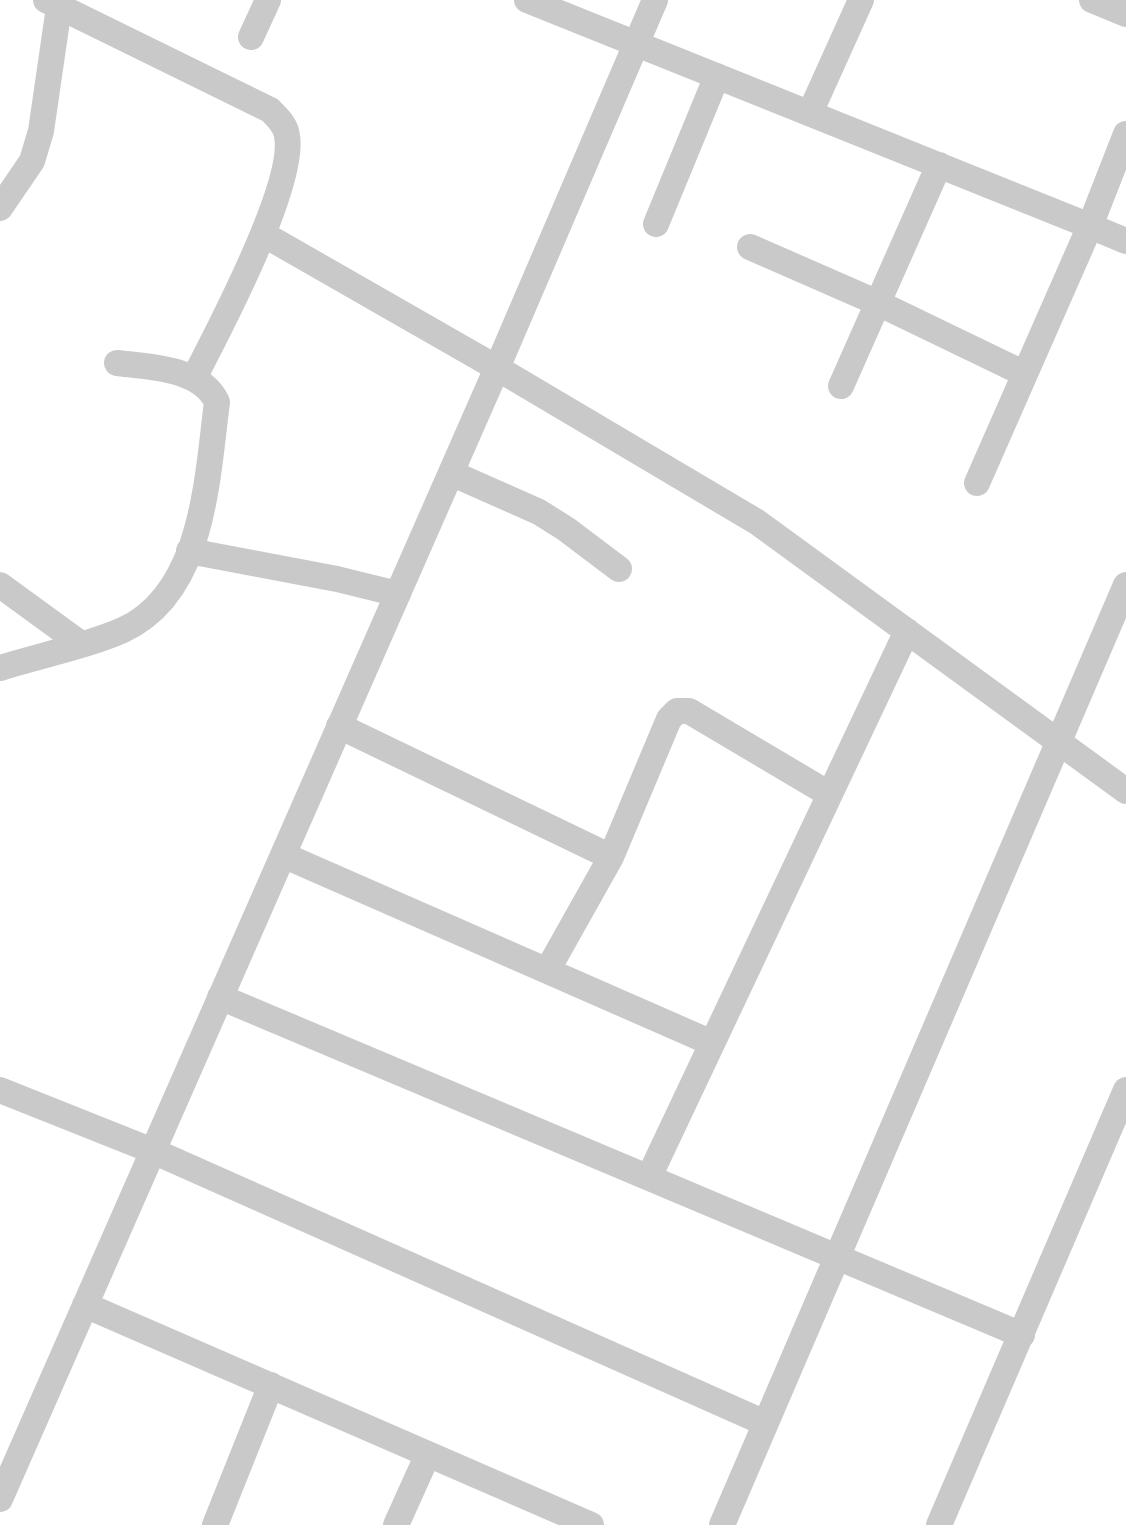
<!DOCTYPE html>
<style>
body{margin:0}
canvas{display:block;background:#fff}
</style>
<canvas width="1126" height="1525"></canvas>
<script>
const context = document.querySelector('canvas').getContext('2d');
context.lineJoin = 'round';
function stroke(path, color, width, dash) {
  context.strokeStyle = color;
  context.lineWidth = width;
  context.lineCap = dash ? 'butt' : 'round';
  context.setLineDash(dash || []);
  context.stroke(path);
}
stroke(new Path2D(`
 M46,0L270,110C277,117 286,125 287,136C296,184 218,332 194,378
 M527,0L1090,226L1126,134
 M1092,0L1126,14
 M251,37L268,0
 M810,113L861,0
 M0,208L32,161L41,131L59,7
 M656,224L717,76
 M263,234L497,368L757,522L1126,791
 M750,247L878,303L1025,374
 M841,386L939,165
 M451,473L539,512L566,529L619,569
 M977,483L1090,226L1126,241
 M189,551L337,579L398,594
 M0,585L81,644
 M0,668C41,655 84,647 123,630C204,593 207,478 217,402C201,368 151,367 117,363
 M339,726L611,857
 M283,855L712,1043
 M547,971L611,857L669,719L677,711H689L829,794
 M220,997L1022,1335
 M0,1090L153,1151L765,1423
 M649,1177L907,631
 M85,1305L591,1525
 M0,1499L497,368L655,0
 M215,1525L271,1385
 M396,1525L428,1454
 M722,1525L1126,585
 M939,1525L1126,1090`), '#c9c9c9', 26);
</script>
